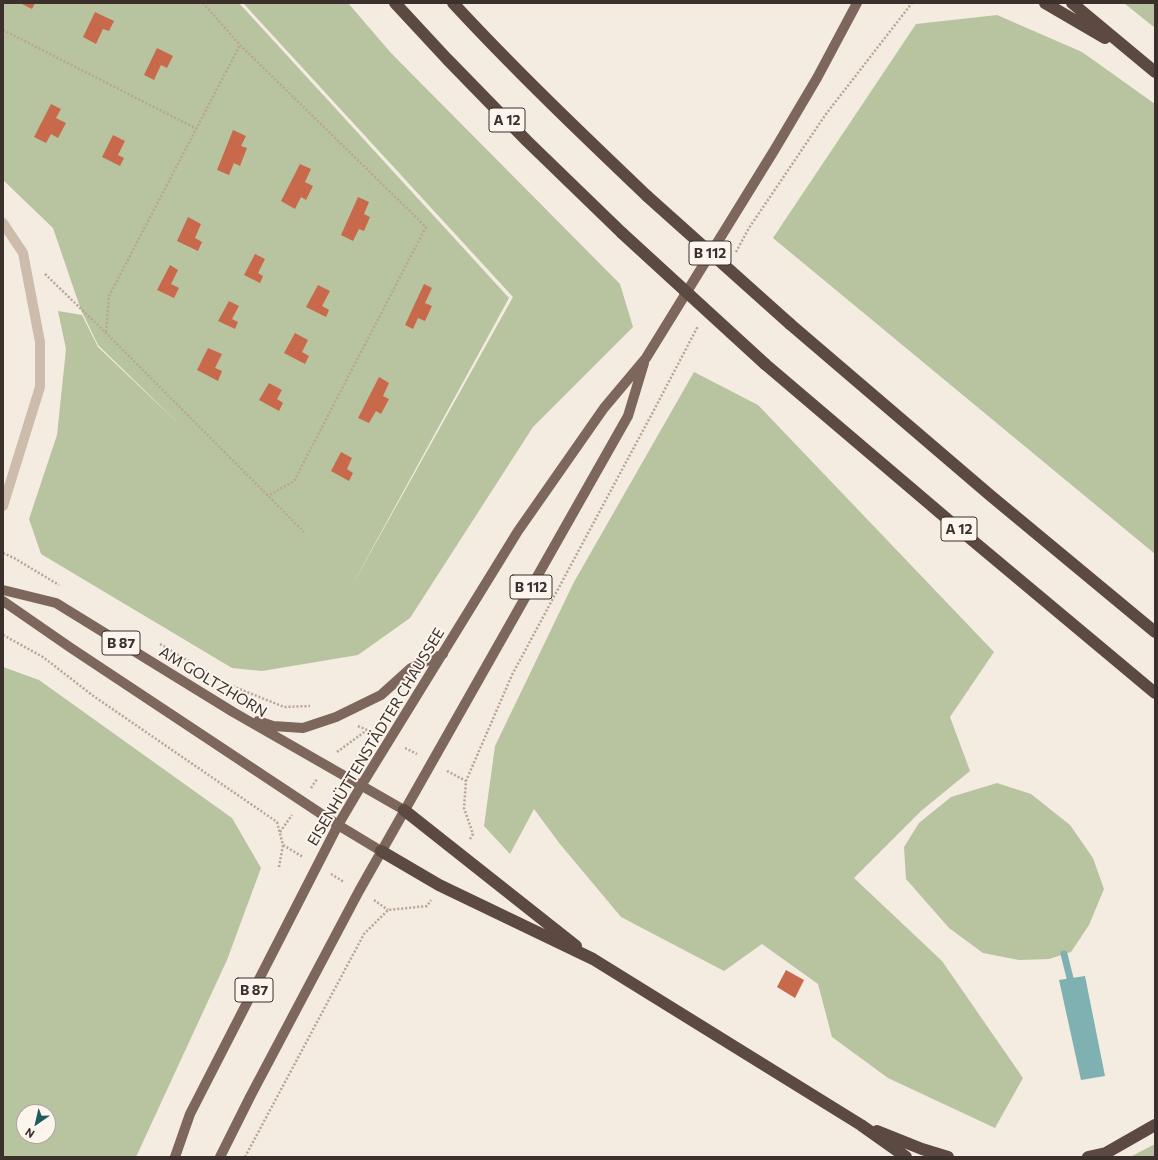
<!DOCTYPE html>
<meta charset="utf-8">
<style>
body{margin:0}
#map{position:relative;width:1158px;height:1160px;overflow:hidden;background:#f4ebe1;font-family:Commissioner,sans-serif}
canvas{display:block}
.frame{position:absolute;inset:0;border:4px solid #3b302b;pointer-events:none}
.north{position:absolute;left:16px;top:1104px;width:40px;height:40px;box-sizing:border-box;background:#fbf5ee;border:1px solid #aea6a0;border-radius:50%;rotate:214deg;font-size:11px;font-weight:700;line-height:16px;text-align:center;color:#3b302b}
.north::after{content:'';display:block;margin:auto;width:14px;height:18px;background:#1f5a5e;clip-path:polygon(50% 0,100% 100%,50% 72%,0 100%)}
</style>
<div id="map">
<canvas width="1158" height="1160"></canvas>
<div class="frame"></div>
<div class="north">N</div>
</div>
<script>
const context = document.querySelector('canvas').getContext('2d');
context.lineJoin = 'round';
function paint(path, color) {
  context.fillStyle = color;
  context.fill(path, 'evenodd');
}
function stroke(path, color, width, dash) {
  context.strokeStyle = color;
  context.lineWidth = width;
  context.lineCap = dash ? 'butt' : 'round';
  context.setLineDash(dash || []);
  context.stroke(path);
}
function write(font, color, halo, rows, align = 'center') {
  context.font = font + ' Commissioner,sans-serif';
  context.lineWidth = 4;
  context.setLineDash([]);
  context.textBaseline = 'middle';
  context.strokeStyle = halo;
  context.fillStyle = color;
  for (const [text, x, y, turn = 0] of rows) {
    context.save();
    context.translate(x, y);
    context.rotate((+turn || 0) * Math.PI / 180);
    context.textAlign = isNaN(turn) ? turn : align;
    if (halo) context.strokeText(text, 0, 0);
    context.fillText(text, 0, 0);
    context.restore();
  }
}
paint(new Path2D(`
 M3,3H239L509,298L350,589L513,297L243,3H348L391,53L620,284L633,327L533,427L410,618L358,655L262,671L232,668L41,554L29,519L57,435L66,349L58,311L82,315L98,347L181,426L98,345L81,310L53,228L3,180Z
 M1124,3H1155V28Z
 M997,15L1082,52L1155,104V554L773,238L916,24Z
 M694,372L758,405L994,652L950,717L970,771L921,811L854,878L942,961L1023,1078L995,1128L888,1078L832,1037L818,984L762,944L724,971L621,917L560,844L534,809L510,854L484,826L495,746L574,582Z
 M3,667L39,680L232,818L261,868L227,960L136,1157H3ZM24,1112H48V1136H24Z
 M997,783L1031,794L1070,825L1093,858L1104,889L1089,925L1071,952L1049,959L1019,960L983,953L949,928L906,879L904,847L919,823L951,797Z
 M1155,1144V1157H1130Z`), '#b8c4a0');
paint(new Path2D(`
 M1085,976L1105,1076L1081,1080L1059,980Z`), '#7fb0b2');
stroke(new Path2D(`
 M1064,954L1070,978`), '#7fb0b2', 7);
paint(new Path2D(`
 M20,3H35L32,9Z
 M95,12L114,21L109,31L103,29L96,44L83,37Z
 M157,48L173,56L167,68L161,65L154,80L144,75Z
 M51,104L61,109L56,118L66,123L58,138L51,134L46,143L34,137Z
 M233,130L246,136L241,146L247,148L240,166L234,163L229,175L217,170Z
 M113,135L125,141L118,155L124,158L120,166L102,157Z
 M300,164L311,169L305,182L313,186L306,200L301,197L295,209L281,201Z
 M358,197L369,202L364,214L370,217L364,231L359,229L353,241L341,235Z
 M188,217L201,224L195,238L202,242L198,251L177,241Z
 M255,254L265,259L258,273L263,276L260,283L244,275Z
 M170,265L178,270L171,284L179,288L174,298L157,290Z
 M424,284L432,288L425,303L432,306L425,321L418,318L413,329L405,325Z
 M318,285L330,291L322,306L329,310L326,317L306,307Z
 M229,301L239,306L232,319L238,322L235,329L218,321Z
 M295,333L308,340L302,352L309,356L305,364L284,353Z
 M208,348L222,354L215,368L222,371L218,381L197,370Z
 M379,377L389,383L383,396L389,399L381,414L376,411L369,423L358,418Z
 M269,383L282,390L277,399L283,403L279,411L259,400Z
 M341,452L352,458L347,469L353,473L349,481L331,471Z
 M786,970L804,980L795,998L777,987Z`), '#c8694b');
stroke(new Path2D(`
 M203,3L240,45L426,227L294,481L268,496
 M3,30L197,129
 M736,252L749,228L826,114L912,3
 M45,274L106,333L304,532
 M106,332L109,296L240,45
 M3,553L14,558L59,585
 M3,635L43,657L92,695L277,822L283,845L303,857
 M160,644L227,684L284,707L310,706
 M358,726L374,733
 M405,748L417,754
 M337,752L367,730
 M447,771L466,781
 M311,788L317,779
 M280,832L292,815
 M470,839L473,834L464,808L466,781L512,675L654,410L698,326
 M279,867L283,845
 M331,874L344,882
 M374,900L388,910
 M245,1157L364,934L388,910L427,906L431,900`), '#b9a596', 2.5, [2, 2]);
stroke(new Path2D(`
 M3,223L23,253L40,342V387L3,506`), '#cdbbac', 10);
stroke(new Path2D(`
 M3,590L56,603L233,712L404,810
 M3,601L71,648L338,825L381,851
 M258,721L273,726L303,728L336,717L381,695L411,668L443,654
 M175,1157L190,1114L317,866L338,825L361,786L518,531L604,408L646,358L775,149L817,78L857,3
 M220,1157L251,1095L359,891L628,416L644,363`), '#7d675c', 10);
stroke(new Path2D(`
 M395,3L447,59L527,141L622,233
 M453,3C515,70 581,133 647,196
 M1045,3L1105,38
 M1072,3L1155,72
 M790,324L991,496L1155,632
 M765,364L966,535L1155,693
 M404,810L576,946
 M381,851L439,885L593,959L861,1125L906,1157
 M877,1131L922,1149L948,1157
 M1088,1157L1106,1153L1155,1125`), '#5c4a42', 12);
stroke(new Path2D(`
 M647,196L790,324
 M622,233L765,364`), '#5c4a42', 12);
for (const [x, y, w] of [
 [507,120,36],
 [710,253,42],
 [959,529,36],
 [531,587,42],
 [121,643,38],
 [254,990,38]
]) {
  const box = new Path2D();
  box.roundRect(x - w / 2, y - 12, w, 24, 3);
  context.fillStyle = '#fbf5ee';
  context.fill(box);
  stroke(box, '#3b302b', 1);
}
write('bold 14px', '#3b302b', null, [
 ["A 12",507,120],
 ["B 112",710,253],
 ["A 12",959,529],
 ["B 112",531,587],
 ["B 87",121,643],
 ["B 87",254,990]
]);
write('15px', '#3b302b', '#fbf5ee', [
 ["AM GOLTZHORN",213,682,31],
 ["EISENHÜTTENSTÄDTER CHAUSSEE",376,737,-59]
]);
</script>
